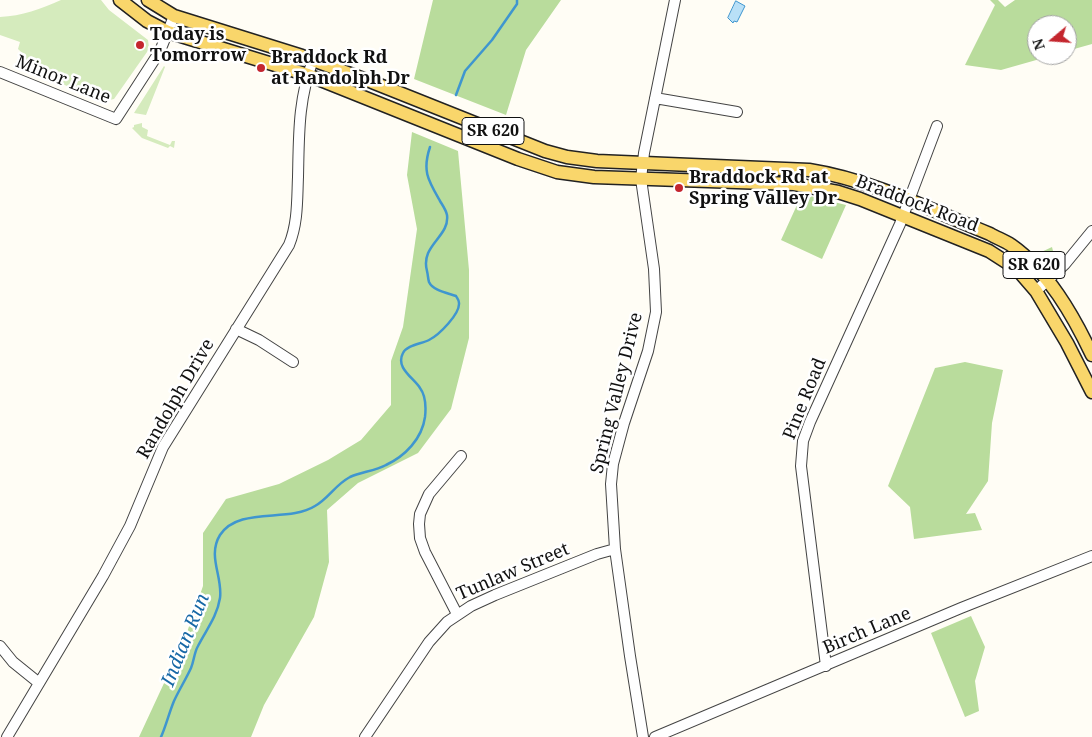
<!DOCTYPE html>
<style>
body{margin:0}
#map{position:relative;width:1092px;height:737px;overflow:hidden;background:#fffdf5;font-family:"Noto Serif",serif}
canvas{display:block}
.north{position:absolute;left:1027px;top:15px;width:50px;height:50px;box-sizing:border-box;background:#fff;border:1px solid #a0a0a0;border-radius:50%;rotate:252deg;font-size:14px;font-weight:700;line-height:20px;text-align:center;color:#111}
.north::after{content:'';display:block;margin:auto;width:18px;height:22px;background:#c4262e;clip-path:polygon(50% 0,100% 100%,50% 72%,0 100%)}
</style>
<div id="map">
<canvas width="1092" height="737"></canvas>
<div class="north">N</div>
</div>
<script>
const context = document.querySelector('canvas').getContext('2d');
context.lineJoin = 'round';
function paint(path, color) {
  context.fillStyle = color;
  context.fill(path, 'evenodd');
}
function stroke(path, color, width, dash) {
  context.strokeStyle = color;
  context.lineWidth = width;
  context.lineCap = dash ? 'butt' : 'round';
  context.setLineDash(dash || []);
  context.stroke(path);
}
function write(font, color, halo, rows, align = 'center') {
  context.font = font + ' "Noto Serif",serif';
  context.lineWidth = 5;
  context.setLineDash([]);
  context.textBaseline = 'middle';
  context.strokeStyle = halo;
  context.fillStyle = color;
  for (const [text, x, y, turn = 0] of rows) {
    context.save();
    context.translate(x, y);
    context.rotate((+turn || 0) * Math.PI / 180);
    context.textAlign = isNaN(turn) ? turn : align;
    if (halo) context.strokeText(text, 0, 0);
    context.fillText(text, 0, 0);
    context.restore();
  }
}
paint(new Path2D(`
 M61,0H101L109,10L148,40L149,48L147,52L114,99L100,102L75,92L72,88L55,81L50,82L45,80L46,76L34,72L33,75L27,73L24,68C27,59 24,54 18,49L20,42L0,35V17C22,16 41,9 61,0Z
 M164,66L165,67L146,115L134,113Z
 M142,123V127L148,130L147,136L170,145L172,141H175L174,148L170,146L168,148L142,138L132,128L134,127V125Z`), '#d5ebbd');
paint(new Path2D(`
 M433,0H561L526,50L506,115L414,79Z
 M990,0H998L1005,7L1015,0H1092V44L1067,51V25H1037V55H1054L1001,70L965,65L995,5Z
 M412,132L458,151L469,270V338L451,409L418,453L358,483L327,510L329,562L314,617L264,705L251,737H139L185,638L203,586V533L226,499L279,484L328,460L361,440L391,405V361L403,327L417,229L407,175Z
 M802,194L846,205L822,259L781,240Z
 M1052,247L1055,259L1048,268L1035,255Z
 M965,362L1003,370L992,423L988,481L966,514L975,513L982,530L914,539L910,507L888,486L935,368Z
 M971,616L985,647L975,681L979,711L965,717L931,633Z`), '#b9dc9c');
const water = new Path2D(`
 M736,1L745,6L737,22L734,21L733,23L728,18Z`);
paint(water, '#b9e0f7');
stroke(water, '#3f96cf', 1);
stroke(new Path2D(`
 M456,95L465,71L492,40L517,4V0
 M161,737C166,726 169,713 174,701C179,690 186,679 191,668C194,661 194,653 198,646C206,630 217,617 220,598C223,577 207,556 220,535C239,506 288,523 315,506C329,498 335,485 350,477C361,472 375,471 386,465C405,456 422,439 425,417C426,408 426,396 420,388C414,378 395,368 403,353C407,345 421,344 429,340C439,335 460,314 459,303C459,300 457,298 456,296C448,293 433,291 429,282C428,279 428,275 427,271C420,245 450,237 447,215C446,210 443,206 440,201C428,180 422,171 430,147`), '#3f96cf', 2.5);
const minor = new Path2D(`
 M0,72L116,119L160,51L174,16
 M655,98L737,112
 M1036,291L1065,264L1092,231
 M236,329L259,340L293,362
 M457,614L425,552L420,538L419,524L420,514L429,494L461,456
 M0,646L13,662L39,683
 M826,666L801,466L803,441L810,422L900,224L937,126
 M7,737L103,576L130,526L163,447L289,245C298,223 297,200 298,177C299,135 298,100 313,60
 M365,737L429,642L447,622L471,606L495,595L597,554L615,549
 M643,737L630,656L615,549L611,484L613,464L624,423L648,351L656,312L654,269L641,179L644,153L675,0
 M655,737L961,608L1092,556`);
const major = new Path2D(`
 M120,0L147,21L168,32L308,75L518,159L557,172L594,177L794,184L838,192L860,199L989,251L1017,269L1036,291L1067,343L1092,392
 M148,0L174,16L302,56L372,82L545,151L567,157L597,161L809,170C872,180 931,210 990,234C997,238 1005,241 1011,245C1048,271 1073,315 1092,355`);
stroke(minor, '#444', 12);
stroke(major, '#222', 15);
stroke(minor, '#fff', 10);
stroke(major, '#f9d66b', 12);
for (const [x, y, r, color] of [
 [140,45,5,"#c4262e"],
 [261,68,5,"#c4262e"],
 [679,188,5,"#c4262e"]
]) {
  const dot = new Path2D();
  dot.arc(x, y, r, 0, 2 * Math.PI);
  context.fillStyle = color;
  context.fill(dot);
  stroke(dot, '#fff', 2);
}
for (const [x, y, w] of [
 [493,131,62],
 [1034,265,62]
]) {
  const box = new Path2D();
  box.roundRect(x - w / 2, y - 13.5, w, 27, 4);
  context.fillStyle = '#fff';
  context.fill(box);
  stroke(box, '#111', 1);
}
write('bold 16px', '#111', null, [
 ["SR 620",493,131],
 ["SR 620",1034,265]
]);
write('bold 18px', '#111', '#fff', [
 ["Today is",150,35],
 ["Tomorrow",150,56],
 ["Braddock Rd",271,58],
 ["at Randolph Dr",271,79],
 ["Braddock Rd at",689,178],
 ["Spring Valley Dr",689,199]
], 'left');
write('18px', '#111', '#fff', [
 ["Minor Lane",63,80,22],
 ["Braddock Road",917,204,21],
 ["Spring Valley Drive",617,393,-76],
 ["Randolph Drive",176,399,-60],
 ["Pine Road",805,399,-68],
 ["Tunlaw Street",513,572,-23],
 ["Birch Lane",867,631,-23]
]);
write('italic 19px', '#1768a6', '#fff', [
 ["Indian Run",186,640,-68]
]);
</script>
